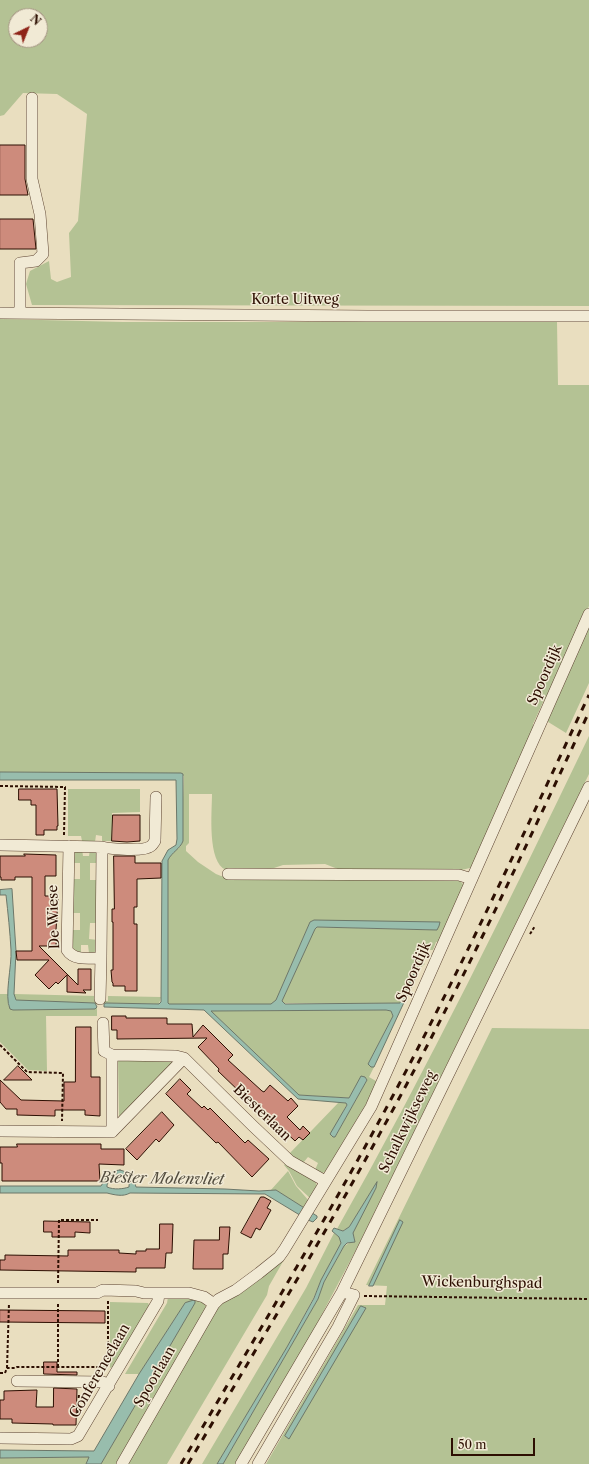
<!DOCTYPE html>
<style>
body{margin:0}
#map{position:relative;width:589px;height:1464px;overflow:hidden;background:#e9debf;font-family:"Libre Caslon Text",serif}
canvas{display:block}
.north{position:absolute;left:8px;top:8px;width:40px;height:40px;box-sizing:border-box;background:#f1ead5;border:1px solid #a39281;border-radius:50%;rotate:43deg;font-size:11px;font-weight:700;line-height:16px;text-align:center;color:#2d0f02}
.north::after{content:'';display:block;margin:auto;width:14px;height:18px;background:#8f2418;clip-path:polygon(50% 0,100% 100%,50% 72%,0 100%)}
.scale{position:absolute;left:451px;top:1438px;width:84px;height:18px;box-sizing:border-box;border:2px solid #2d0f02;border-top:0;padding-left:5px;font-size:12px;line-height:14px;white-space:nowrap;color:#2d0f02;-webkit-text-stroke:3px #f1ead5;paint-order:stroke}
</style>
<div id="map">
<canvas width="589" height="1464"></canvas>
<div class="north">N</div>
<div class="scale">50 m</div>
</div>
<script>
const context = document.querySelector('canvas').getContext('2d');
context.lineJoin = 'round';
function paint(path, color) {
  context.fillStyle = color;
  context.fill(path, 'evenodd');
}
function stroke(path, color, width, dash) {
  context.strokeStyle = color;
  context.lineWidth = width;
  context.lineCap = dash ? 'butt' : 'round';
  context.setLineDash(dash || []);
  context.stroke(path);
}
function write(font, color, halo, rows, align = 'center') {
  context.font = font + ' "Libre Caslon Text",serif';
  context.lineWidth = 3;
  context.setLineDash([]);
  context.textBaseline = 'middle';
  context.strokeStyle = halo;
  context.fillStyle = color;
  for (const [text, x, y, turn = 0] of rows) {
    context.save();
    context.translate(x, y);
    context.rotate((+turn || 0) * Math.PI / 180);
    context.textAlign = isNaN(turn) ? turn : align;
    if (halo) context.strokeText(text, 0, 0);
    context.fillText(text, 0, 0);
    context.restore();
  }
}
paint(new Path2D(`
 M0,0H589V306L32,305L26,284L30,271L49,261L51,279L57,282L71,277L69,233L78,221L87,114L57,94L23,93L4,115L0,116ZM16,16H40V40H16Z
 M0,319L123,322H557L558,385H589V606L548,698L544,700L533,724L535,729L475,863L470,868L457,871H343L325,864L283,865L265,871L226,870C207,862 212,812 212,794H189V843L186,846V851L198,862L216,874L221,876L235,878L459,880L465,886L441,941L436,942L433,950H428L422,962L425,964L420,968L417,967L400,1003H283L282,1001L315,928L317,927L436,930L314,920L310,922L276,1001L271,1005L169,1004L168,1003V860L173,852L181,846L184,776L0,772Z
 M589,620V683L566,733L545,720Z
 M589,736V774L359,1244L301,1354L237,1464H223L318,1299L324,1282L344,1246L355,1240L352,1233L376,1188V1184L349,1227L342,1231L337,1229C428,1068 509,902 589,736Z
 M68,789H140V812L112,813V841H102V836L96,835L95,842L82,841L81,836H68Z
 M82,849L83,856H89L90,849C98,852 98,855 98,863H90V880H98V923H90L89,939L98,940L96,951L93,953H89L88,945H81V953C68,948 72,942 72,930H80V913H72V879H80V863H72C73,854 73,851 82,849Z
 M0,994H8V1005L13,1010L95,1009L97,1007V1016H46L47,1071L28,1070L0,1042Z
 M14,994L96,996L97,1005L95,1003L18,1001L14,998Z
 M108,996L161,997L159,1004L106,1003L104,1004V1001H108Z
 M386,1010L391,1011L393,1016L368,1064L371,1067H374L369,1077L376,1081L377,1084L374,1091L325,1172L322,1173L315,1170L318,1163L308,1157L303,1163L289,1154L339,1102L346,1103L347,1104L331,1136L335,1137L367,1080L365,1077H361L349,1098L299,1095L211,1011Z
 M492,1028L589,1029V1464H266L358,1305H385L387,1286L366,1285Z
 M118,1059L173,1061L171,1066L119,1118Z
 M287,1162L315,1181L317,1186L311,1199L297,1186L289,1171L284,1165Z
 M288,1171L296,1186L309,1201L304,1208L276,1190L270,1191Z
 M334,1233L339,1237L341,1243L321,1280L314,1297L287,1347L217,1464H202L306,1288Z
 M297,1237L269,1286L267,1295L167,1464H125L218,1306Z
 M168,1297C181,1297 203,1293 207,1310L118,1464H101L195,1303H185L139,1374H125L167,1303Z
 M110,1302L148,1303L149,1305L114,1366L110,1368Z
 M90,1457L86,1464H0V1458Z`), '#b4c294');
const water = new Path2D(`
 M0,772L181,773L183,774V841C180,849 172,852 168,860V1003L169,1004H271L276,1000L310,922L314,920L440,922L439,926L437,930L317,927L315,929L282,1001L285,1004L400,1003L417,967L420,968L374,1067H371L368,1064L393,1016L391,1011L386,1010L211,1011L299,1095L349,1098L361,1076L365,1077L367,1080L335,1137H333L330,1134L347,1105L346,1103L298,1099L204,1010L104,1007V1004L106,1003L159,1004L161,1002L162,861L168,850L176,845L177,839L176,780H0Z
 M12,889L16,951L14,994L16,1000L95,1003L97,1007L95,1009L13,1010L10,1009C4,996 12,966 11,950C10,932 8,913 6,895H0V890Z
 M120,1170C129,1172 134,1178 136,1187L225,1189L259,1191L276,1190L317,1216V1218L313,1222L308,1220L265,1194L130,1193C123,1197 115,1195 107,1193H0V1186H101C107,1177 108,1171 120,1170ZM116,1174C125,1175 130,1178 129,1187C123,1189 114,1190 107,1187V1185L110,1178Z
 M377,1182L376,1188L353,1233L355,1242L347,1243L344,1246L324,1282L318,1299L223,1464H217L287,1347L314,1298L321,1280L341,1243L339,1237L332,1231L334,1228L343,1231L349,1227Z
 M400,1220L403,1222L373,1286H369Z
 M195,1300V1303L101,1464H86L89,1457L0,1458V1450L94,1451L139,1374L185,1303Z
 M361,1306L366,1308L289,1439L285,1436Z`);
paint(water, '#98bdad');
stroke(water, '#6d7769', 1);
const building = new Path2D(`
 M0,145H25V179L28,195H0Z
 M0,219H33L36,249H0Z
 M19,789H57L58,826H57V830H44V835H36V805H31V800H19Z
 M113,815H140V841L127,842L112,841Z
 M24,854L56,855V876H45V896H56V899H58L56,930H57L58,943H56V946H39L78,985V969H91V990H83L86,993L67,992V975L58,984L56,982L49,989L35,975L49,960H17L16,951H32V877H15V880H1V877H0V856H25Z
 M114,856H135V863H161V878L137,879V907H134V924H137V991H125V986H113V983L112,982L111,970H113V922H112V909H114Z
 M112,1016H126V1018H167V1024H192L193,1037L203,1025L233,1055L228,1060L262,1091L264,1092L270,1085L288,1101L291,1098L298,1106L287,1117L300,1130L303,1126L310,1133L303,1140L299,1137L295,1141L275,1122L273,1124L254,1107L253,1108L241,1097L243,1095L218,1071L219,1069L198,1047L207,1038L117,1039V1030H112Z
 M76,1027H91V1077H100V1116L85,1115V1110H55V1116L17,1115V1109H6L0,1102V1080L21,1100L64,1101V1082H75Z
 M18,1066L32,1080H4Z
 M180,1079L191,1090L187,1094L202,1108L204,1106L208,1110L210,1108L245,1143L248,1140L269,1159L252,1177L218,1142L216,1143L166,1094Z
 M162,1112L174,1125L159,1142L156,1139L137,1160L126,1149Z
 M17,1144H101V1149H124V1165L99,1164L100,1181H2V1163H0V1147H17Z
 M261,1197H264L271,1201L267,1208L271,1210L260,1230L256,1228L251,1238L241,1233Z
 M44,1221L90,1222V1233L75,1232V1237H52V1232H44Z
 M160,1224H173L172,1253H166L165,1268H136V1272L0,1270V1260H5V1255L68,1256V1250H119V1253L136,1254V1251H146V1249H159Z
 M220,1227H230L228,1254H223V1269H193L194,1240H219Z
 M0,1310L105,1311V1323L0,1322Z
 M44,1362H57V1372H77V1375L44,1374Z
 M54,1388L77,1389L76,1425H53V1424L12,1423V1419H0V1400H4V1391L37,1390L36,1407H53Z`);
paint(building, '#cd8b7c');
stroke(building, '#2d0f02', 1);
const minor = new Path2D(`
 M0,313L367,316H589
 M20,313V263L36,261L43,254L40,214L32,179V98
 M0,845L102,847C111,849 144,852 151,846C152,846 154,842 155,841L156,797
 M69,846L67,950C74,961 89,958 101,958L102,847
 M228,874L459,875L472,879
 M100,999L101,958
 M103,1023L104,1051L112,1055
 M0,1131L112,1132L184,1058
 M112,1132V1055L176,1056L184,1058L253,1126L290,1161L325,1181
 M0,1293H97L103,1290L136,1291L144,1293H189L204,1297L214,1304
 M17,1381L103,1382L109,1386
 M0,1438L71,1439L78,1436L158,1301L159,1294
 M122,1464L214,1304L219,1299L236,1290L259,1273L279,1257L284,1250L371,1107L589,614
 M241,1464L342,1292L589,787
 M258,1464L338,1327L354,1295L342,1292`);
stroke(minor, '#5c4331', 12);
stroke(new Path2D(`
 M0,786L65,787L64,835
 M530,934L535,926
 M0,1045L27,1072L63,1073L62,1121
 M58,1283L59,1220H98
 M364,1296L589,1299
 M108,1301V1363
 M58,1304V1367
 M7,1368L9,1303
 M0,1373H5L7,1368H15L17,1367H107
 M78,1413L79,1393`), '#2d0f02', 2, [3, 2]);
stroke(minor, '#f1ead5', 11);
stroke(new Path2D(`
 M181,1464C261,1327 344,1191 417,1050C478,933 533,814 589,695
 M188,1464C267,1331 346,1199 418,1063C479,948 534,829 589,712`), '#2d0f02', 3, [7, 7]);
write('14px', '#2d0f02', '#f1ead5', [
 ["Korte Uitweg",295,300],
 ["Spoordijk",545,675,-66],
 ["De Wiese",54,917,-92],
 ["Spoordijk",414,972,-66],
 ["Biesterlaan",262,1113,44],
 ["Schalkwijkseweg",408,1122,-64],
 ["Wickenburghspad",482,1283,1],
 ["Conferencelaan",100,1371,-60],
 ["Spoorlaan",155,1377,-60]
]);
write('italic 15px', '#524c3e', '#f1ead5', [
 ["Biester Molenvliet",162,1179,1]
]);
</script>
